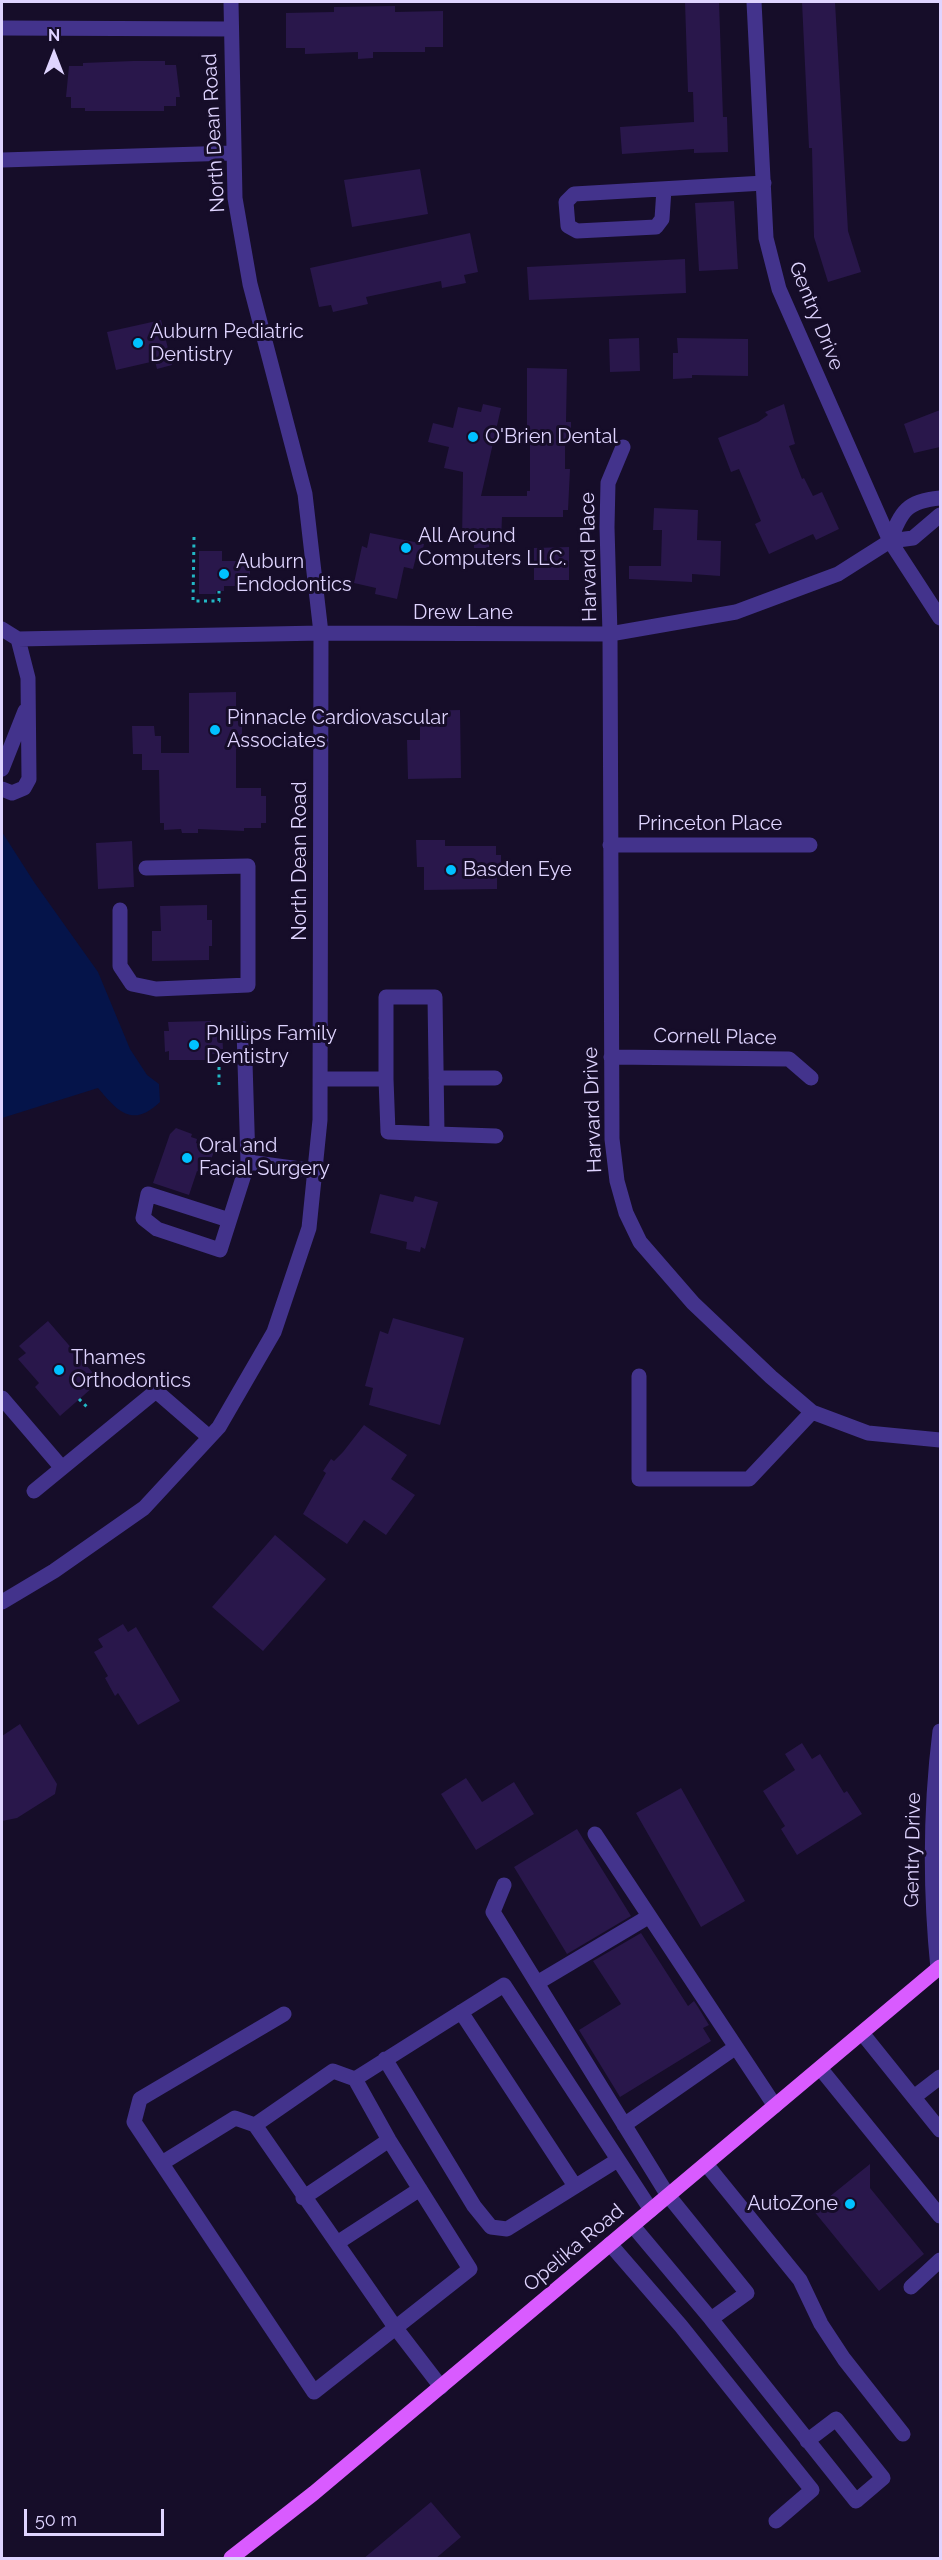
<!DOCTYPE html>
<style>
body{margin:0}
#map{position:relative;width:942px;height:2560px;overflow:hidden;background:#160d29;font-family:Raleway,sans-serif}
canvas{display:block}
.frame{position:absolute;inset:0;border:3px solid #dfd4ff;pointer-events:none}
.north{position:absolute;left:24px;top:24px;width:60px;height:60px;-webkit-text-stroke:4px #160d29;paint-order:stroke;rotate:0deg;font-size:16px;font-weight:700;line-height:24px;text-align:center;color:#dfd4ff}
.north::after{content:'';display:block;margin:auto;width:21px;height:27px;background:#dfd4ff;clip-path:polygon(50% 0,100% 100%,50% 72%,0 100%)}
.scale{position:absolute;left:24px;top:2509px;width:140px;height:27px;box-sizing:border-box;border:3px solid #dfd4ff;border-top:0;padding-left:8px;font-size:18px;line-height:21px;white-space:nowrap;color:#dfd4ff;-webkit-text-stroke:4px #160d29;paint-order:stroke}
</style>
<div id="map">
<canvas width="942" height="2560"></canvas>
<div class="frame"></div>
<div class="north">N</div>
<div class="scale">50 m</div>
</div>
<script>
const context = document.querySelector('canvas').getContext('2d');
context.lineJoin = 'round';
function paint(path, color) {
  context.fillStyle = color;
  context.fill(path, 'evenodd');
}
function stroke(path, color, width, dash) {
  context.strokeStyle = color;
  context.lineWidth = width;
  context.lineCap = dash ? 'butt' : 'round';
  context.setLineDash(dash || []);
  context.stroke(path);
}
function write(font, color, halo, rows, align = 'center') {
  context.font = font + ' Raleway,sans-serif';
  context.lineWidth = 6;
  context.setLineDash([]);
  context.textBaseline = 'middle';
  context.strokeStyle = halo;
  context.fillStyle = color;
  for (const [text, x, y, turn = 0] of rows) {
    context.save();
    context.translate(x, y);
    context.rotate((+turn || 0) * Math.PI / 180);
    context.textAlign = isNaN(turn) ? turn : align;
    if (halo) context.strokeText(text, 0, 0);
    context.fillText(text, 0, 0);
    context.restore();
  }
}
paint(new Path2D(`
 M2,832L34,882L98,972L130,1049L147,1075L159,1084L160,1102C133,1128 118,1112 98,1088L2,1118Z`), '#05144a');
paint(new Path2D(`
 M685,2H719L723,117H727L728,152L694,153V149L622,154L620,127L694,122L693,92H688Z
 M802,2H835L848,231L861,272L828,282L814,237L812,148H809Z
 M395,6V12L443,11V47H425V52H373V58L358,59V52L305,54V48H286V13L334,12V7Z
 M133,61H165V65H176L180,97H176V106H164V111H85V108H71V97H66L69,66H83V63Z
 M420,169L428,214L352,227L344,180Z
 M734,201L738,269L699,271L695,203Z
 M470,233L478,272L464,275L466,283L442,288L441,281L366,297L368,304L333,312L331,305L319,307L310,268Z
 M685,259L686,293L529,300L527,267Z
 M161,320L172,365L157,369L155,361L116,370L107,332Z
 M639,338L640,371L610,372L609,339Z
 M677,338L748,339V376L692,375V378L673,379V353H678Z
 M527,368L567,369L566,422H571V439H565V469H570L568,510H563V517H502L501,542L489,541V548H474V542H462L463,472L444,468L449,447L428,442L433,423L453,428L458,407L481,412L483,404L501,408L481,496H527V491H530V439H527Z
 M784,404L795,444L789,446L802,479L804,478L813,496L822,492L839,529L816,540L813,534L769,554L755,524L761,521L739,469L731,472L718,438L758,422L768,415L765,412Z
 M940,410V447L914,453L904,424Z
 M654,508L698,510L697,540L721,541L720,576L692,574V582L629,579V566H661L662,530H653Z
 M370,533L424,544L421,558L416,557L413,569L404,567L397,599L375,594L376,588L354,583L362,546L367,548Z
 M569,547V580H534V548Z
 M199,551H222V561H250V586H224V591H216V594H199Z
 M236,692V721H242V734H246V749H236V788H261V796H266V823H261V828H244V831L198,829V833H182L181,829L164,830V823H160L159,770H142V754H133L132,726H154L155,736H161V753H189V693Z
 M460,710L461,778L408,779L407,740H420V711Z
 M416,840H445V846H496V855H501V874H497V889L424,890V867H417Z
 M132,841L134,887L98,889L96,843Z
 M207,905V920H212V946H209V960L152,961V931H161L160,906Z
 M211,1021V1027H218V1031H222L223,1049H217V1054H211V1060H169V1051L165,1052L164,1031H169L168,1022Z
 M176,1128L192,1134L191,1137L197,1139L196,1143L214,1151L209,1166L202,1167L199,1172L197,1171L189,1195L153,1183L170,1134Z
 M380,1194L413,1202L415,1196L438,1202L425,1249L421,1247L420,1252L406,1249L407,1242L370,1233Z
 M393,1318L464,1338L440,1425L369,1405L373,1388L365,1386L380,1331L388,1334Z
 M48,1321L100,1381L60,1416L35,1387L39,1383L18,1359L26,1353L19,1346Z
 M364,1425L407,1455L391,1479L415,1495L386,1535L364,1520L347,1544L303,1514L326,1473L323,1471L331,1459L334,1461L343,1452Z
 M275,1535L326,1579L263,1651L212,1607Z
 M123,1624L128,1632L136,1627L180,1701L138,1725L118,1693L115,1696L105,1678L108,1676L94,1652L103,1647L98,1639Z
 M20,1724L57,1784L55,1794L17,1818L2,1821V1736Z
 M802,1743L812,1759L820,1754L844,1793L847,1791L862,1814L797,1855L781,1829L785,1826L763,1791L795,1770L785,1754Z
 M466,1778L482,1802L514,1782L534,1814L476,1850L441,1794Z
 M681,1788L745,1901L701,1927L636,1813Z
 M577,1829L631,1916L567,1954L514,1867Z
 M641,1933L688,2006L694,2001L698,2007L709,2025L703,2028L711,2041L620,2097L579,2030L621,2004L593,1961Z
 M870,2164V2188L924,2254L879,2291L813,2210Z
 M431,2502L461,2537L435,2559H363Z`), '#29174b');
stroke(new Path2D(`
 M194,537L193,601H219V591
 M219,1085V1052H229
 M79,1399L89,1409`), '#22b8c5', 3, [3, 4.5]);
stroke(new Path2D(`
 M754,2L766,238L779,289L890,541L940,618
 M2,28L231,29
 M2,160L233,153
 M664,189L662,219L656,227L577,231L568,226L566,202L574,194L764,183
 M623,447L608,483L607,527L610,634L612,1139L617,1181L626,1213L640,1242L693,1303L771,1377L812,1412L868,1433L940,1440
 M890,541C901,511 907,501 940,498
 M2,629L18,639L28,678L29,779L24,788L12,793L2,789
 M18,639L321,633L610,634L736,612L838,574L890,541L913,538L940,515
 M2,769L25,711
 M610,845H810
 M120,910V966L132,984L156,989L248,985V866L146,868
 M611,1057L789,1059L811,1078
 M436,1078H495
 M320,1079H386V997H435L437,1134L496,1136
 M386,1079L388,1132L437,1134
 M248,1162L315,1171
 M229,1220L148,1194L143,1218L157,1229L220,1250L248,1162L244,1029
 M639,1376V1479H749L812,1412
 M2,1398L62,1468
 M34,1491L156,1391L209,1437
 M2,1602L54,1571L144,1508L219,1427L274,1332L309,1228L320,1120L321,633L305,494L250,284L235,198L231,2
 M595,1834L775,2106
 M504,1885L493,1912L667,2194L747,2293L711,2319L633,2226
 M938,1969C930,1889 930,1811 940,1731
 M537,1983L648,1917
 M461,2012L575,2186
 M862,2033L940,2130
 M385,2059L474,2206L491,2227L507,2229L616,2161
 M820,2068L940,2216
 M355,2079L504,1985L651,2210
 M914,2097L940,2077
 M255,2125L395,2327L441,2387
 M624,2125L736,2047
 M162,2163L235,2118L255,2125L333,2071L355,2079L389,2140L470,2269L314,2392L134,2122L140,2099L284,2014
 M706,2164L800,2280L821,2324L844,2359L903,2434
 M303,2198L389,2140
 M337,2243L420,2189
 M610,2244L681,2326L812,2490L776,2521
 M911,2287L940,2260
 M711,2319L856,2501L883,2478L836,2419L807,2441`), '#43338c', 15);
stroke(new Path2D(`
 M231,2558L314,2493L940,1967`), '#d95bff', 15);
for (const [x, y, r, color] of [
 [138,343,6,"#00c1ff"],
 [473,437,6,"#00c1ff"],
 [406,548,6,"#00c1ff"],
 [224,574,6,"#00c1ff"],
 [215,730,6,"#00c1ff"],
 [451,870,6,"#00c1ff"],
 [194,1045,6,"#00c1ff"],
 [187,1158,6,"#00c1ff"],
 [59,1370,6,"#00c1ff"],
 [850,2204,6,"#00c1ff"]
]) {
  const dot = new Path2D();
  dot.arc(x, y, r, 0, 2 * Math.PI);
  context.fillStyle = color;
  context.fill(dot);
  stroke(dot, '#160d29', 2);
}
write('20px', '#dfd4ff', '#160d29', [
 ["North Dean Road",214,133,-93],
 ["Gentry Drive",816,316,68],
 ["Harvard Place",589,557,-91],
 ["Drew Lane",463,613],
 ["Princeton Place",710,824],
 ["North Dean Road",300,861,-90],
 ["Cornell Place",715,1037,1],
 ["Harvard Drive",593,1110,-92],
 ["Gentry Drive",913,1850,-89],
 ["Opelika Road",574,2248,-40]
]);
write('20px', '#dfd4ff', '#160d29', [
 ["Auburn Pediatric",150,332],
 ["Dentistry",150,355],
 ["O'Brien Dental",485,437],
 ["All Around",418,536],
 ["Computers LLC.",418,559],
 ["Auburn",236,562],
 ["Endodontics",236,585],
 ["Pinnacle Cardiovascular",227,718],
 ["Associates",227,741],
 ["Basden Eye",463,870],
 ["Phillips Family",206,1034],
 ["Dentistry",206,1057],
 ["Oral and",199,1146],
 ["Facial Surgery",199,1169],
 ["Thames",71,1358],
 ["Orthodontics",71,1381],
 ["AutoZone",838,2204,"right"]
], 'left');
</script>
